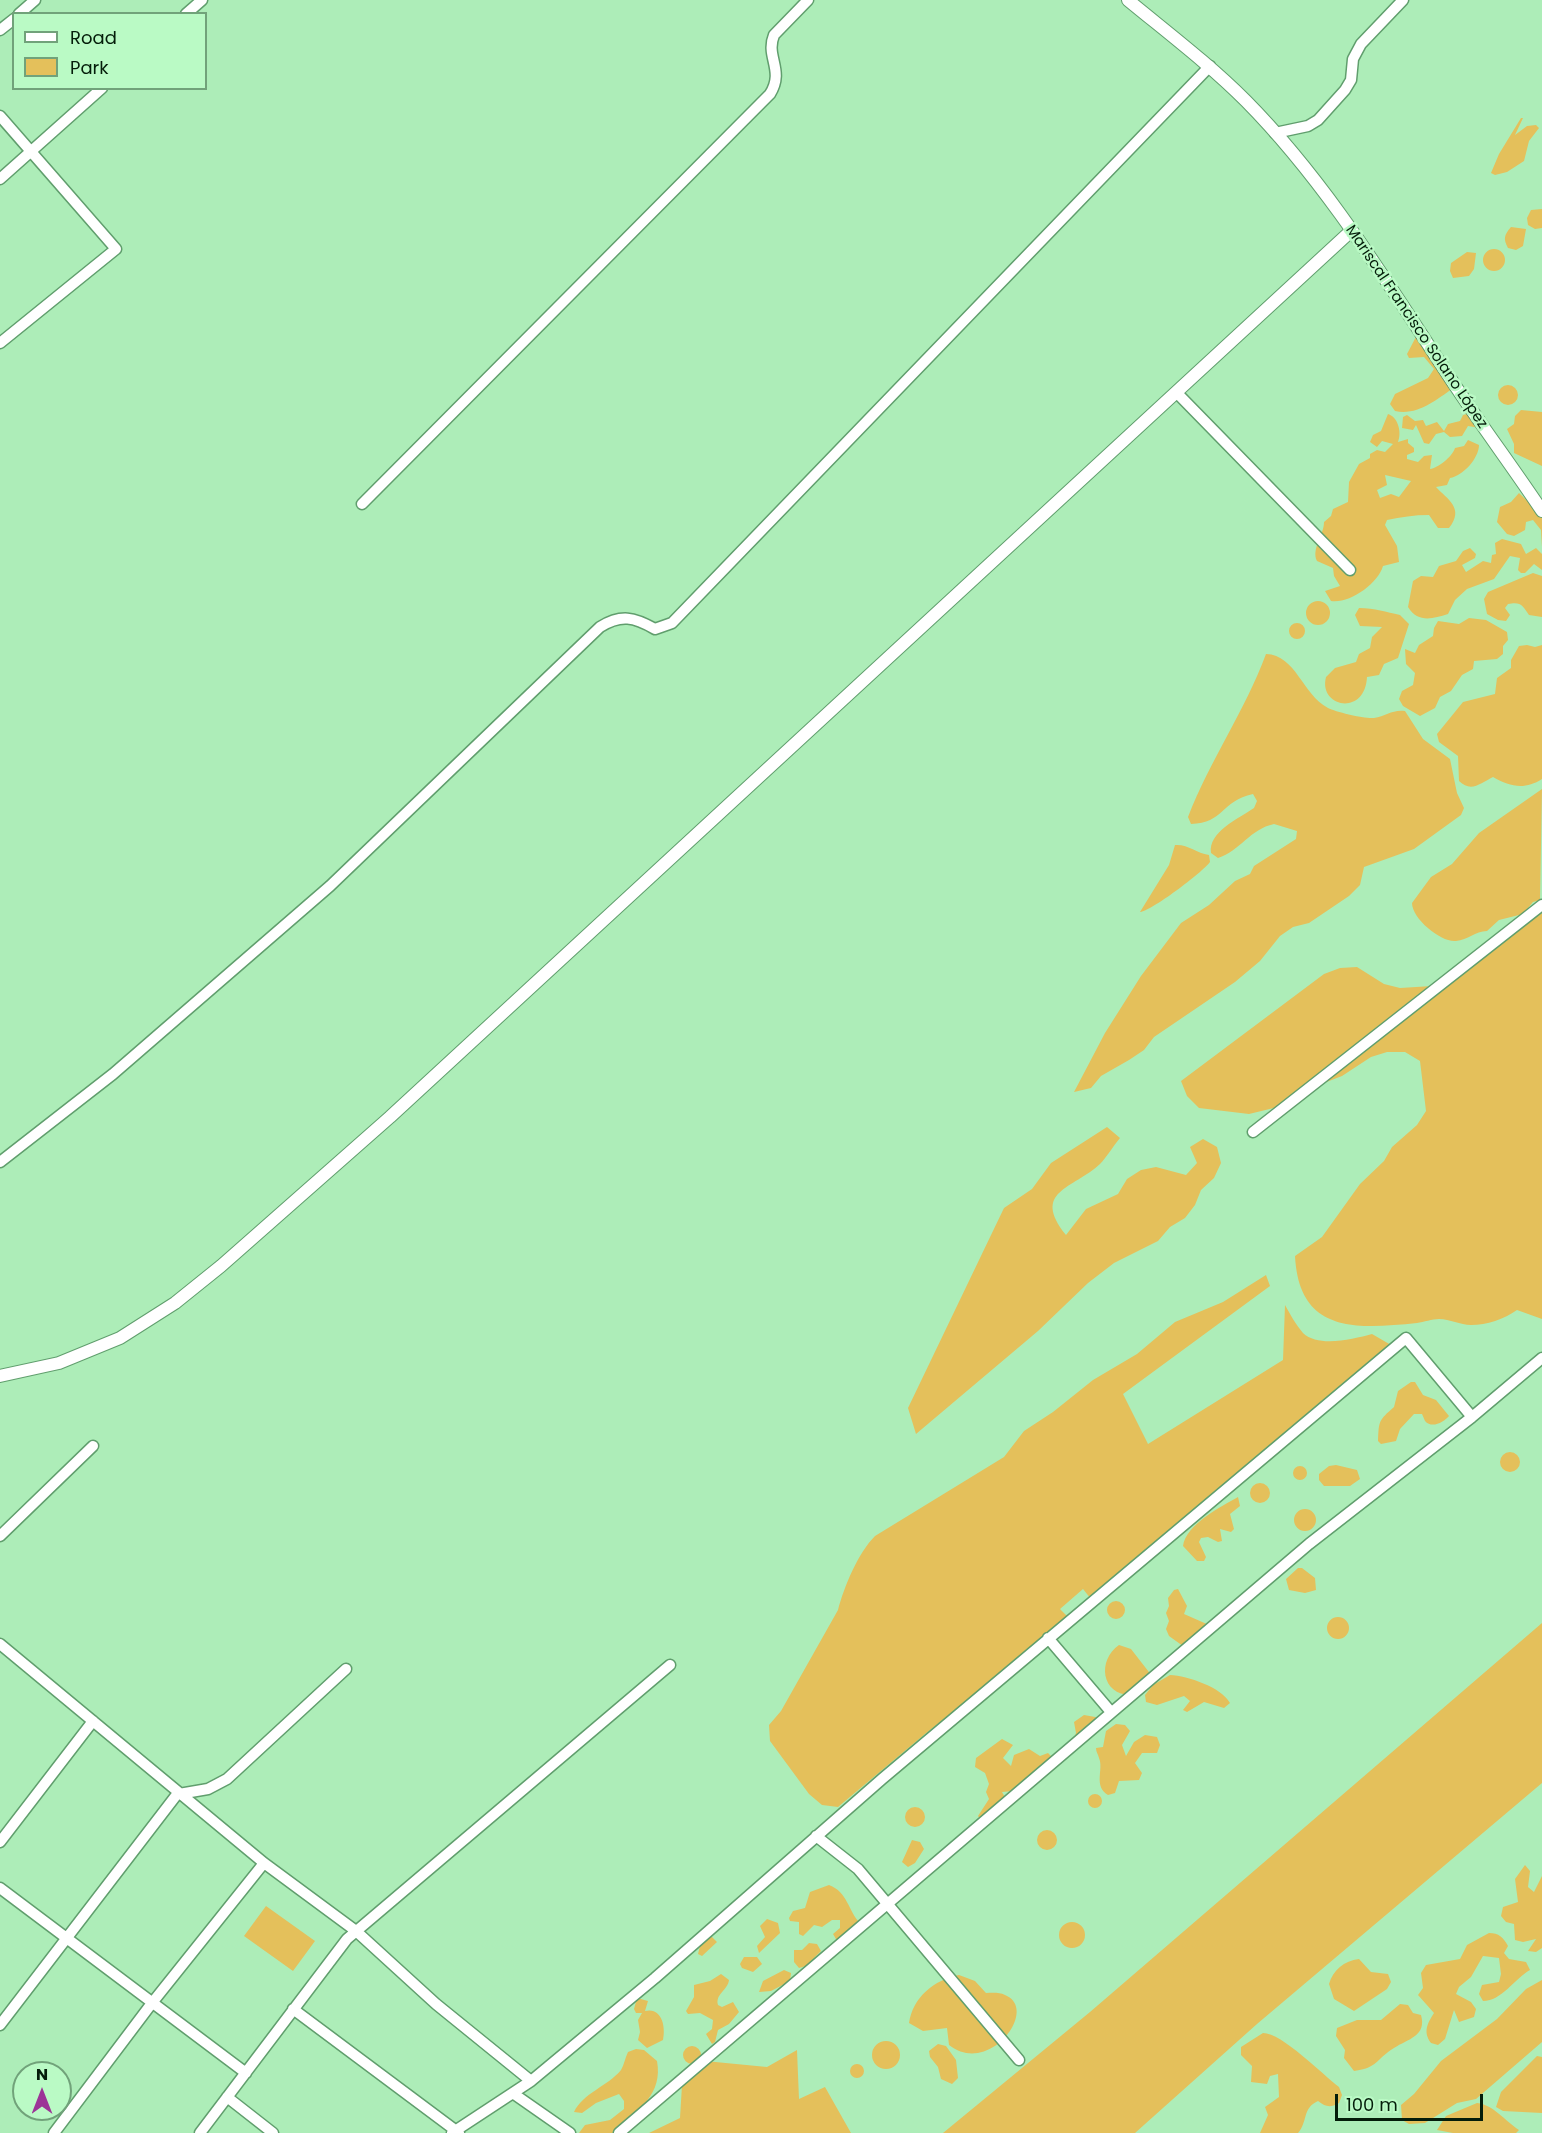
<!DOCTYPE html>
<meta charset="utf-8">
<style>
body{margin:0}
#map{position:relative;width:1542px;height:2133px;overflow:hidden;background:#adedb8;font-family:Poppins,sans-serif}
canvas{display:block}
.legend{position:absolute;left:12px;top:12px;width:195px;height:78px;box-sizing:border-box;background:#bafac5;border:2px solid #71a27a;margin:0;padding:8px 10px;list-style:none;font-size:18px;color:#041d0a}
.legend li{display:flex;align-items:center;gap:12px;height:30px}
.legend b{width:30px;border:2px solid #71a27a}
.north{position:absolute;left:12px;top:2061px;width:60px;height:60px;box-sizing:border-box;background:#bafac5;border:2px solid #71a27a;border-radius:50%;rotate:0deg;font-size:16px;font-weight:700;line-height:24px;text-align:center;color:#041d0a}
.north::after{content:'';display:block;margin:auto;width:21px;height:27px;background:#9c3497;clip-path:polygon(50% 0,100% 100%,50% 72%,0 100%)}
.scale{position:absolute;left:1335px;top:2094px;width:148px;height:27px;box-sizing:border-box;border:3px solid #041d0a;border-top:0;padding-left:8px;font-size:18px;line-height:21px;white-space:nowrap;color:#041d0a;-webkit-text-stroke:4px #bafac5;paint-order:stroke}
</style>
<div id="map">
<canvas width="1542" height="2133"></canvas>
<ul class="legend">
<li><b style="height:8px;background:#fff"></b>Road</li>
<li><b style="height:16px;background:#e4c05b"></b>Park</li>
</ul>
<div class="north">N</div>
<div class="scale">100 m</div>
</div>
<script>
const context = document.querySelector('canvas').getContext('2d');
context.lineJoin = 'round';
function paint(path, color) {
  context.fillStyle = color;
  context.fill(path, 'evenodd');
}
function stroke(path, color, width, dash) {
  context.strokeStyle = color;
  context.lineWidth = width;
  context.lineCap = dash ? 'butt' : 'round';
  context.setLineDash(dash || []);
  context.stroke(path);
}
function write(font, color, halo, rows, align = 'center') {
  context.font = font + ' Poppins,sans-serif';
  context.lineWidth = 5;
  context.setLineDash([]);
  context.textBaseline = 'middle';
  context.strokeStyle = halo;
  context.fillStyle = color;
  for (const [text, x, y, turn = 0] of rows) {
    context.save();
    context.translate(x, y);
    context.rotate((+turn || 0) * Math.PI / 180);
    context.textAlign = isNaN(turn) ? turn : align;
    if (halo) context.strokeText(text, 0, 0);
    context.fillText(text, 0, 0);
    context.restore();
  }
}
paint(new Path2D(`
 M1521,118H1523L1515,135L1527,126L1536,125L1539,128L1529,141L1524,161L1507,172L1495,175L1491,173L1499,154Z
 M1542,209V228L1535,229L1528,225L1527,218L1531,210Z
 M1511,227L1526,229L1523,246L1516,250L1508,248C1503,239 1504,235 1511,227Z
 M1483 260a11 11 0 1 1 22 0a11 11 0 1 1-22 0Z
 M1467,252L1476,253L1474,269L1469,276L1453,278L1450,271L1451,263Z
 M1418,333L1452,389C1436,400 1417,416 1395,411L1390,404L1395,394L1428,378L1434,369L1424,357L1409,358L1407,354Z
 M1498 395a10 10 0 1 1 20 0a10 10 0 1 1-20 0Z
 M1521,410L1542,412V466L1514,453V444L1507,429L1514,424L1515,416Z
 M1471,413L1480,428L1468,426L1462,436L1450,437L1444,432L1436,434L1429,444L1424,443L1416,425L1413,430L1402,428L1403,417L1407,415L1415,421L1423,420L1426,426L1437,422L1444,431L1448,424L1460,421L1463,415Z
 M1388,414C1398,417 1402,432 1398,442L1408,439V443L1414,448V452L1407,455V459L1418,462L1424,456L1432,455L1430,469C1438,468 1452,457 1455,448L1464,446L1468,440L1479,445C1479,458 1463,476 1450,478L1447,485L1436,487C1447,499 1465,508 1449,528H1438L1429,515C1414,515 1401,517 1387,520L1385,525L1397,546L1399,562L1383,566C1378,584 1349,604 1331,601L1325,591L1340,586L1334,576L1333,568L1317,561C1311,549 1324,535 1324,522L1331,516L1333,509L1348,502L1349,482L1359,464L1370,458V454L1377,450L1385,452L1393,444L1382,441L1377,447L1370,442L1373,435L1381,431ZM1385,475L1411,481L1399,497L1391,494L1380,498L1377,490L1387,485Z
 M1519,493L1542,515V547L1541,530L1533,520L1526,522L1525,530L1514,536L1507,534L1497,522L1500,507L1511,502Z
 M1502,539L1521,544L1526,554L1536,548L1542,554V570L1534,564L1525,573H1521L1518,570L1520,558L1510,556L1494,579L1467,589L1455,600L1448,614C1432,619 1418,623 1408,607L1413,581L1421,576L1433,577L1439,566L1456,561L1463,551L1470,548L1476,554L1475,558L1462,565L1466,572L1483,561L1491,563L1492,555L1496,554L1495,543Z
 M1533,573L1542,576V617L1529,615C1523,606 1521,601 1508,604L1505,608L1510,615L1506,621L1498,620L1487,614L1484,599L1488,592Z
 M1306 613a12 12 0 1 1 24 0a12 12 0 1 1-24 0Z
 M1359,608C1375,608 1386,612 1400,615L1409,624L1398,658L1384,664L1379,675L1367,677C1365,717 1318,707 1326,677L1335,668L1356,662L1359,654L1370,648L1372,637L1382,627L1360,626L1355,615Z
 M1469,618L1486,620L1507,632L1508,640L1503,646V654L1497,659L1474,661L1473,669L1462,675L1451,691L1440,697L1435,708L1420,716L1403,706L1399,699L1402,691L1413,685L1415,673L1406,664L1405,649L1415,653L1419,645L1433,636L1434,628L1438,621L1459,624Z
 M1289 631a8 8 0 1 1 16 0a8 8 0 1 1-16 0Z
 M1527,645L1535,647L1542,645V779C1525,790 1510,787 1493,777C1481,783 1471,793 1459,781L1458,756L1439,742L1437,734L1463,702L1495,694L1497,678L1511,668V660L1519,646Z
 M1266,654C1296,655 1302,694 1328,708C1336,712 1365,719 1374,718C1386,716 1393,709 1405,711L1423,739L1450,759L1457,793L1464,808L1461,815L1414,849L1364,867L1360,885L1349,896L1309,923L1293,927L1280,936L1260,961L1235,982L1154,1037L1144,1050L1129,1060L1101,1076L1091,1088L1074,1092L1105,1033L1141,976L1181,923L1209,905L1235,881L1250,874L1254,866L1296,839L1297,831L1274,824C1250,829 1240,851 1218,858L1211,853C1208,832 1238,819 1254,808L1257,801L1253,794C1221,801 1224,823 1191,824L1188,817C1210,760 1245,711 1266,654Z
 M1542,789L1540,900L1533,902L1523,914L1499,920L1487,931C1475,931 1468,940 1456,941C1442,943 1412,919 1412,903L1431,877L1452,864L1479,833Z
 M1175,845C1188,844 1196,853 1209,855L1210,862C1203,872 1150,912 1140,912L1169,865Z
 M1542,913V1319L1517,1310C1504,1319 1487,1325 1471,1325C1460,1325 1450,1319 1439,1319C1432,1319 1424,1322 1417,1323C1357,1329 1299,1334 1295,1256L1322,1237L1360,1184L1384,1161L1392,1147L1417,1125L1426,1111L1420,1061L1405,1052H1387L1371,1057L1342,1076L1311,1088L1282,1106L1249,1114L1199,1108L1187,1096L1181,1081L1324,974L1340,968L1357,967L1384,984L1400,988L1432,986Z
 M1107,1127L1120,1138C1113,1146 1107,1157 1100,1164C1073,1189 1031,1191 1066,1235L1086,1209L1118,1194L1127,1179L1141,1170L1156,1167L1186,1175L1197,1163L1190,1147L1203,1139L1217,1147L1221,1163L1214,1178L1201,1190L1195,1205L1185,1218L1170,1227L1158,1241L1114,1263L1088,1283L1038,1331L916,1434L908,1408L1004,1208L1032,1189L1051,1163Z
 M1266,1275L1270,1286L1123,1394L1148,1444L1283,1360L1285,1305C1290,1314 1296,1325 1303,1333C1319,1348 1353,1339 1372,1334L1391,1345L1091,1599L1083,1589L1060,1609L1070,1619L925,1734L838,1807L822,1805L809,1794L770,1741L769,1725L781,1711L838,1610C844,1587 858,1553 875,1536L1004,1457L1024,1431L1053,1412L1093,1380L1137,1354L1175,1322L1223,1302Z
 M1411,1382H1415L1423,1395L1436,1400L1449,1416C1444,1422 1432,1429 1425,1421L1422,1414H1414L1400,1429L1396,1441L1381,1444L1378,1441C1379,1421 1378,1421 1394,1407L1398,1391Z
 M1500 1462a10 10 0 1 1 20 0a10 10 0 1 1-20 0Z
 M1336,1465L1357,1470L1360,1479L1350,1486H1324L1319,1480V1474L1329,1466Z
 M1293 1473a7 7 0 1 1 14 0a7 7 0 1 1-14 0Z
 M1250 1493a10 10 0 1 1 20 0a10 10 0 1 1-20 0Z
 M1238,1497L1240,1506L1230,1514L1234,1529L1231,1532L1220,1529L1222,1541L1218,1542L1208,1537L1201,1538L1199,1542L1206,1557L1204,1561H1197L1183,1546C1186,1524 1221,1507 1238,1497Z
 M1294 1520a11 11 0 1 1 22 0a11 11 0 1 1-22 0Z
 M1298,1568H1302L1315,1578L1316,1590L1305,1593L1289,1590L1286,1579Z
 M1178,1589L1187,1606L1184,1614L1209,1625L1183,1646L1169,1636L1166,1629L1169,1621L1166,1613L1169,1606L1168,1598L1174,1590Z
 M1107 1610a9 9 0 1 1 18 0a9 9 0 1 1-18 0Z
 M1327 1628a11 11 0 1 1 22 0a11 11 0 1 1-22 0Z
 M1542,1623V1783L1257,2024L1135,2133H943L1090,2012Z
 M1119,1645L1131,1649L1152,1676L1131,1695C1101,1695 1097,1660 1119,1645Z
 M1170,1675C1188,1676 1221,1687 1230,1703L1224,1708L1204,1702L1187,1712L1183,1710L1190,1701L1184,1696L1157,1705L1146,1702L1145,1695L1153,1685Z
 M1084,1715L1101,1718L1090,1739L1079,1745L1072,1743L1076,1733L1074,1722Z
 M1116,1724L1125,1725L1130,1731L1122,1745L1126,1756L1134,1742L1145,1735L1157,1737L1160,1745L1157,1753H1142L1135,1763L1142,1773L1139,1780L1119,1781L1115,1793L1108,1795C1093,1786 1104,1769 1099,1758C1098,1754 1096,1752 1096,1748L1103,1747L1106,1731Z
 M1002,1739L1013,1745L1003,1758L1011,1766L1014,1755L1029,1749L1040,1756L1048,1753L1053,1758C1039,1769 1024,1778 1013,1791L1002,1792L1006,1799L981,1820L978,1816L989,1799L986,1792L989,1784L985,1773L975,1767L976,1758Z
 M1088 1801a7 7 0 1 1 14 0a7 7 0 1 1-14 0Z
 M905 1817a10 10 0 1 1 20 0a10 10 0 1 1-20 0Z
 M1037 1840a10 10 0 1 1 20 0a10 10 0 1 1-20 0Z
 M912,1840L920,1842L924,1849L915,1863L908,1867L902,1862Z
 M1525,1865L1530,1871L1528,1887L1534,1892L1542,1876V1948L1536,1952L1528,1951L1536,1939L1523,1942L1515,1940L1514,1924L1506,1922L1501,1916L1503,1907L1518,1902L1515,1879Z
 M829,1885C848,1892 848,1911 860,1923L839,1944L833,1934L840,1928V1920H832L822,1927L814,1925L803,1936L799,1934V1922L790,1921L789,1918L793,1911L805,1908L810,1892Z
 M266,1906L315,1941L293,1971L244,1936Z
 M767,1919L778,1923L780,1933L759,1953L757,1946L765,1937L760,1926Z
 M1059 1935a13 13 0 1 1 26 0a13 13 0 1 1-26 0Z
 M1489,1933C1499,1933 1503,1937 1508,1946L1504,1953L1509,1959L1526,1962L1530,1970C1514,1979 1502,2001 1483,2001L1479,1994L1482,1985L1499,1982L1501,1974L1499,1958L1483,1956L1471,1977L1459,1987L1456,1994L1471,2002L1476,2009L1474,2017L1459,2022L1454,2010L1445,2039L1438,2045L1431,2043C1423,2032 1427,2024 1434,2013L1418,1995L1423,1988L1421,1973L1426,1965L1460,1959L1467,1945Z
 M707,1937H712L717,1942L702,1956L698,1954L701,1942Z
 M809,1943L817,1944L821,1951L806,1966L799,1968L794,1962V1950H802Z
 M744,1957H757L762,1964L753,1972L742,1968L740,1964Z
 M1359,1959L1371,1972L1388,1974L1391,1982L1387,1989L1354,2011L1334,1999L1329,1984C1333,1970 1344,1961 1359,1959Z
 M784,1970L791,1973L790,1981L771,1991L759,1992L763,1981Z
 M721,1974L729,1980C728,1990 715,1994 718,2005L722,2007L733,2002L739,2012L729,2024L718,2030L715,2042L712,2044L706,2034L712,2029L713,2020L700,2013L688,2014L686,2011L694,1997V1985L710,1981Z
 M959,1975L975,1981L986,1993C992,1993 999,1992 1005,1995C1040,2009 989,2077 949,2045L947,2028L923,2031L909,2023C913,1997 934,1980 959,1975Z
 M1542,1980V2042L1476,2099L1457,2103L1425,2123L1409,2124L1402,2120L1401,2105L1414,2094L1441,2061L1497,2019L1526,1989Z
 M637,1998L648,2001L645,2011C662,2007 666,2027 663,2040L647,2048L638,2040L640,2032L638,2020L642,2013H636L634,2009Z
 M1400,2004L1408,2005L1413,2013L1421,2015C1427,2036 1408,2039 1394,2048C1376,2059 1378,2068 1354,2071L1344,2058L1345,2050L1336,2036L1337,2028L1357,2020H1381Z
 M1263,2033C1282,2033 1322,2074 1339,2087L1342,2095L1339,2103C1330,2108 1326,2107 1318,2101C1302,2108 1308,2122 1298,2133H1260L1268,2115L1265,2107L1279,2097L1278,2074L1270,2076L1267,2084L1251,2082L1252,2066L1241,2055V2047Z
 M872 2055a14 14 0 1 1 28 0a14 14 0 1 1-28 0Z
 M938,2044L946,2046L956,2060L958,2078L952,2084L941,2079L938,2067L930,2057L929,2051Z
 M683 2055a9 9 0 1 1 18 0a9 9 0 1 1-18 0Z
 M636,2049L644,2050L657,2061C663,2094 639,2109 617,2130L612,2133H579L585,2125L610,2120L624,2109V2101L619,2094L596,2103L582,2113L574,2112C583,2093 608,2086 621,2070C624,2065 625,2058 628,2052Z
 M797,2050L799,2099L825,2087L851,2133H649L680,2118L682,2085L705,2061L767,2067Z
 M1537,2056L1542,2057V2113L1503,2111L1496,2107L1501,2092Z
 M850 2071a7 7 0 1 1 14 0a7 7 0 1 1-14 0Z
 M1477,2103C1494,2105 1505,2121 1519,2130L1516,2133H1453L1437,2130L1446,2116Z`), '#e4c05b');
const minor = new Path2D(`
 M19,14L35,0
 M186,14L202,0
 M0,30L14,19
 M0,116L116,249L0,343
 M1275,133L1308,126L1318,120L1345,90L1351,80L1353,59L1361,44L1403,0
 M0,179L102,88
 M1177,393L1350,570
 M362,504L770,94C785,70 765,57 774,35L808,0
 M1253,1132L1542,905
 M0,1162L113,1074L330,886L600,627C621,614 634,617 655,629L672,623L1210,66
 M0,1536L93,1446
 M1048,1638L1111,1712
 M0,1644L264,1863L356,1931L436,2004L531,2081
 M179,1794L208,1789L227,1779L346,1669
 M816,1836L858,1869L1019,2060
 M0,1842L93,1721
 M0,1888L246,2073
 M293,2009L459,2133
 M0,2025L178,1793
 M514,2094L570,2133
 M227,2097L273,2133
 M54,2133L152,2003L264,1863
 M200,2133L347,1939L670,1665
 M452,2133L531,2081L655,1978L882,1779L1406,1338L1472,1417
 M619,2133L1309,1544L1472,1417L1542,1358`);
const tertiary = new Path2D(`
 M1128,0C1168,33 1209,64 1246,101C1329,185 1391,289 1456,387C1484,429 1514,469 1542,511
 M0,1376L59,1363L120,1338L175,1303L221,1266L390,1117L1351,231`);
stroke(minor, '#609e6d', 13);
stroke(tertiary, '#609e6d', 14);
stroke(minor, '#fff', 10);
stroke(tertiary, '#fff', 12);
write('15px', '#041d0a', '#bafac5', [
 ["Mariscal Francisco Solano López",1416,327,56]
]);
</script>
